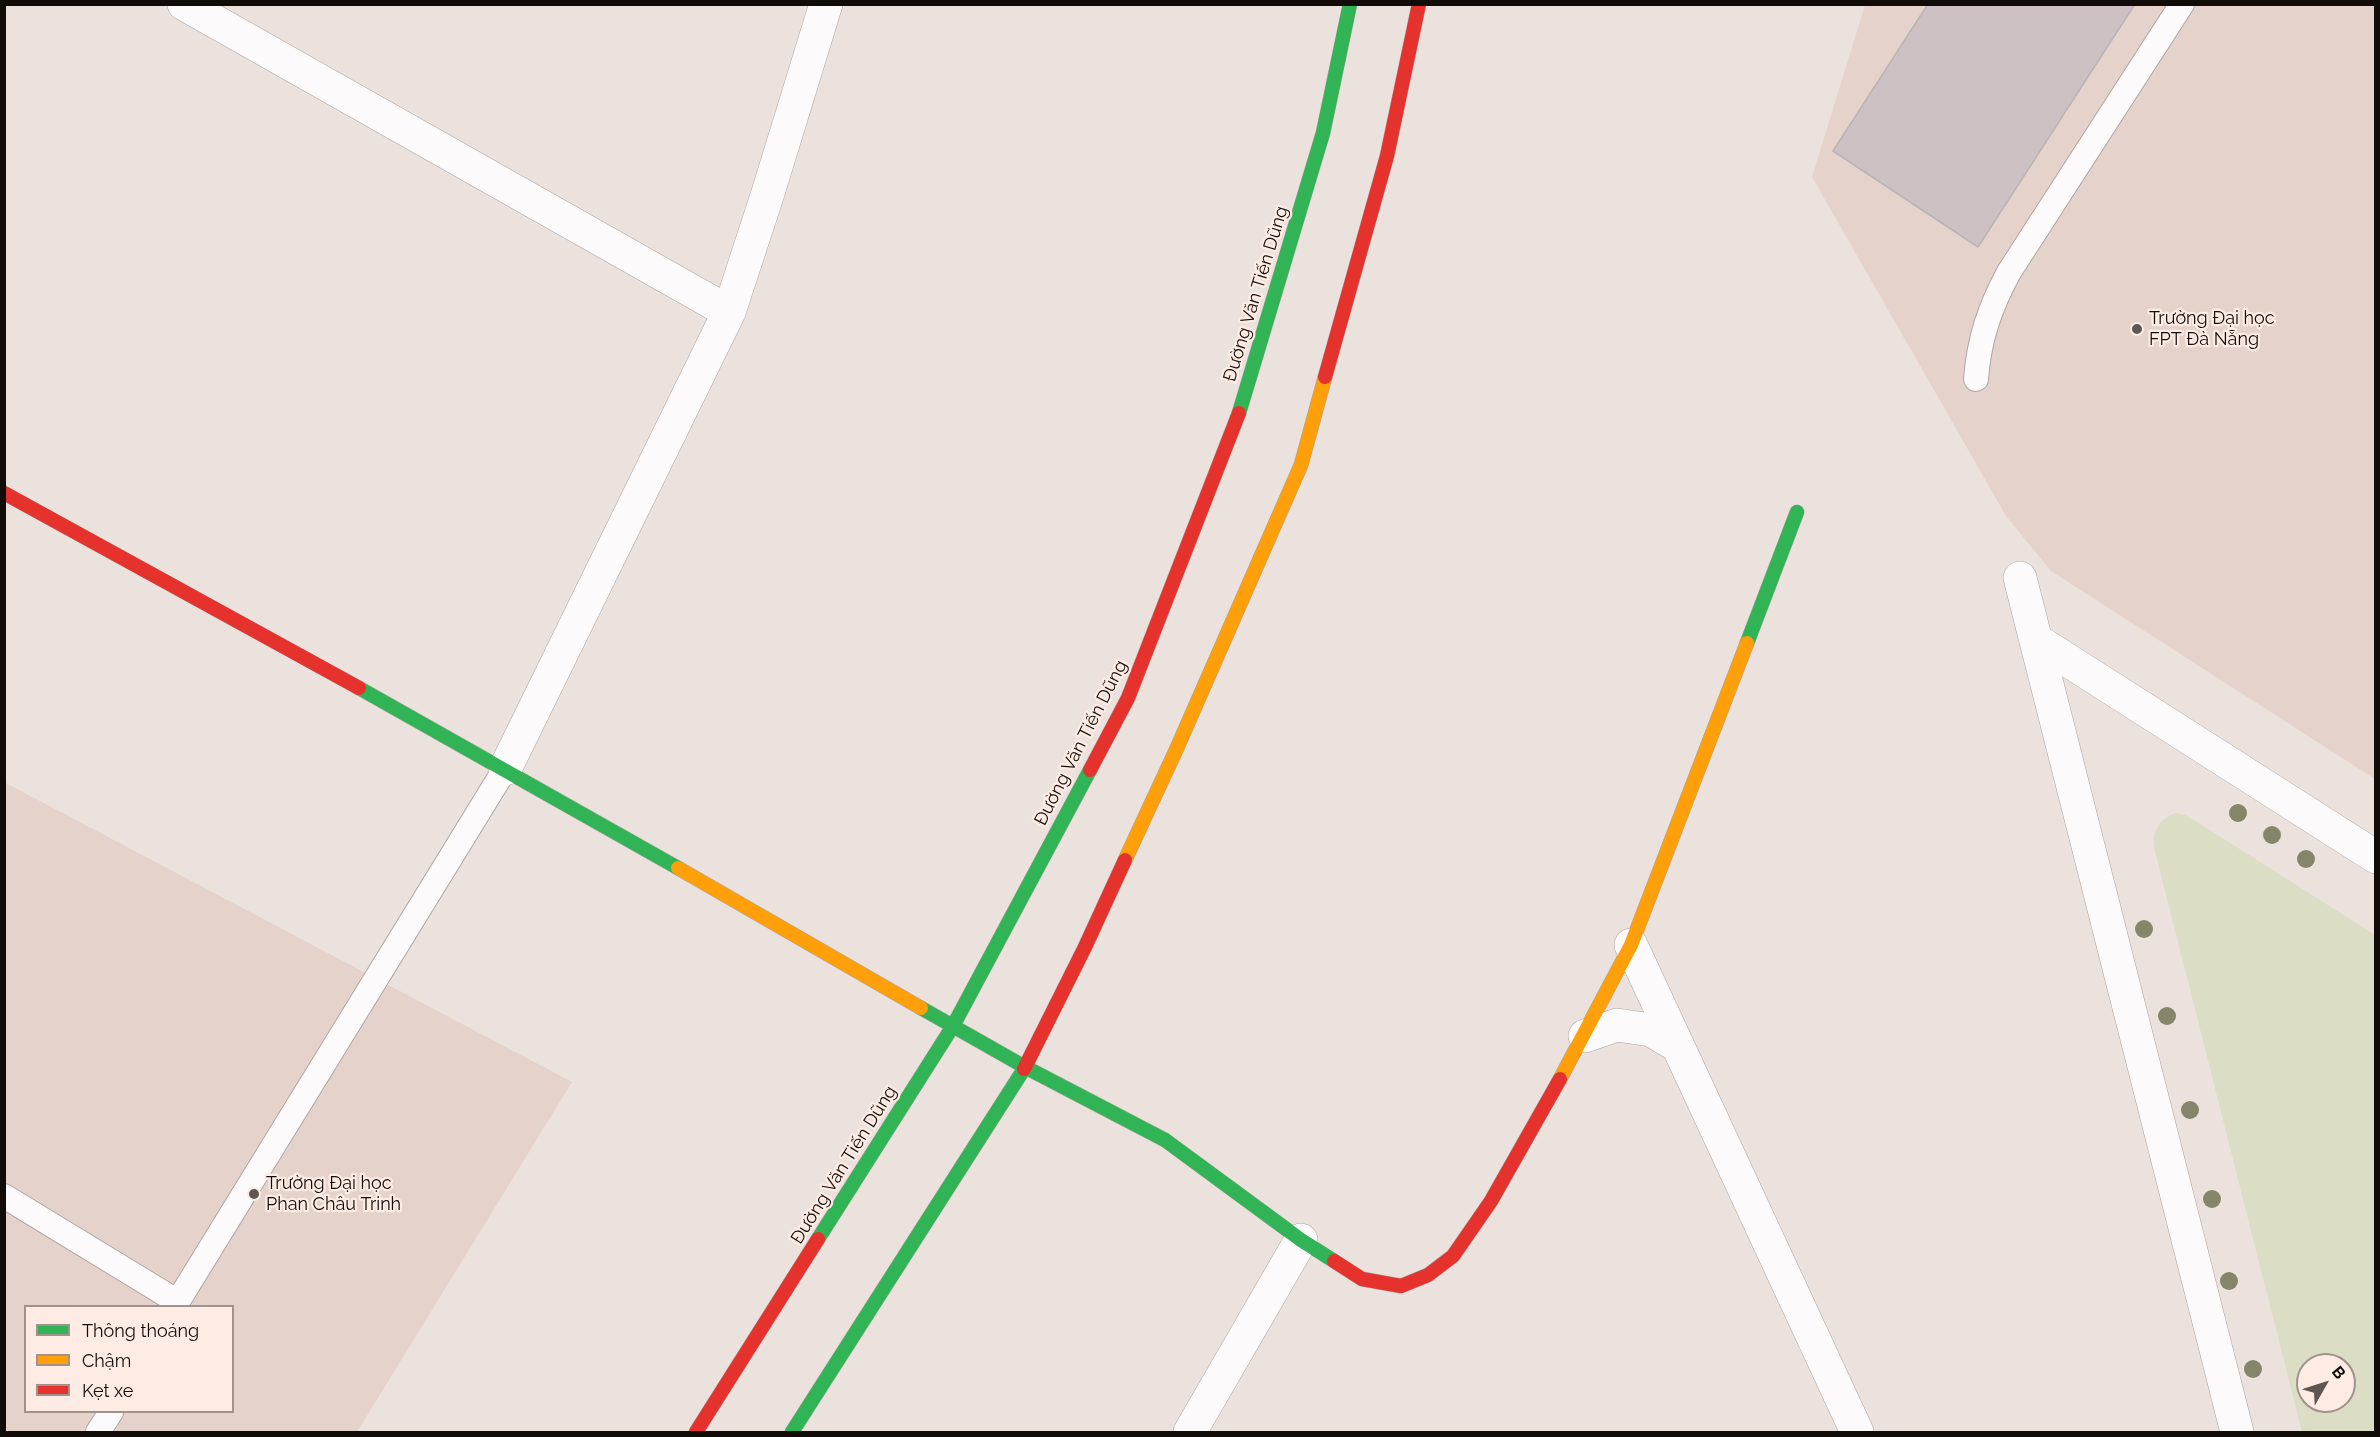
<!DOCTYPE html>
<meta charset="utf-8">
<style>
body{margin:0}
#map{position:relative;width:2380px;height:1437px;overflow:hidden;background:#ebe1dd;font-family:Raleway,sans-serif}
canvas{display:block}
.frame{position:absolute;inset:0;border:6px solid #120c09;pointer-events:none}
.legend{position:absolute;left:24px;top:1305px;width:210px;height:108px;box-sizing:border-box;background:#feece4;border:2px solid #a0928c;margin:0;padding:8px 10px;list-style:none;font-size:18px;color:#120c09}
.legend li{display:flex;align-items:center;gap:12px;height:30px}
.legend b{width:30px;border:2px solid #a0928c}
.north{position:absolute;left:2296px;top:1353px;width:60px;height:60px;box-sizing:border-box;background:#feece4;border:2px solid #a0928c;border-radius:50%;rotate:51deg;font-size:16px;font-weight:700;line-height:24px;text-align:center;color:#120c09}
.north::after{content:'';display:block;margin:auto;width:21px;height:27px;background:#5e5753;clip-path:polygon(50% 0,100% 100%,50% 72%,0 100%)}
</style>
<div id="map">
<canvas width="2380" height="1437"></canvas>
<div class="frame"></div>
<ul class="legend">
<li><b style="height:8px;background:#30b455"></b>Thông thoáng</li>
<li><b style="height:8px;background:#ff9f0a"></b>Chậm</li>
<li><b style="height:8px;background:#e5322d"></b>Kẹt xe</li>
</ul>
<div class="north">B</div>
</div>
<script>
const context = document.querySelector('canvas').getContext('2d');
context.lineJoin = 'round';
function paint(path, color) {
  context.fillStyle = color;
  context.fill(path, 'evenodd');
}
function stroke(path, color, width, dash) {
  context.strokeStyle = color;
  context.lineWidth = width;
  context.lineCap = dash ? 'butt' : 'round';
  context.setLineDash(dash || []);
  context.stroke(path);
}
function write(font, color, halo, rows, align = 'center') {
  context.font = font + ' Raleway,sans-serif';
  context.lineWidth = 4.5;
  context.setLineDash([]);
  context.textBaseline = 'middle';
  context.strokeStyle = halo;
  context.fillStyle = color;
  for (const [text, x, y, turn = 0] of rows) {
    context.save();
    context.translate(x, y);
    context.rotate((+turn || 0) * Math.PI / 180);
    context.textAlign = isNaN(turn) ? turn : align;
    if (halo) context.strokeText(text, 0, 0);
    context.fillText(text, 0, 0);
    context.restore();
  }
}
paint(new Path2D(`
 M1865,5H2375V779L2051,571L2006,516L1812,177Z
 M4,782L572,1082L357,1432H5ZM26,1306H232V1412H26Z`), '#e5d3cb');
paint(new Path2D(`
 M2175,813L2185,815L2194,820L2375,935V1432H2302L2154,847C2153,829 2159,820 2175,813ZM2308,1365H2344V1401H2308Z`), '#dcddc5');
const building = new Path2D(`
 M1928,4H2135L1978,247L1833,151Z`);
paint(building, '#cdc1c4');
stroke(building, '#bbb4b4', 1.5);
const lane = new Path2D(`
 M1976,379C1979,339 1990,307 2009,272L2182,4
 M4,1196L178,1302
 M175,1306L505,769
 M98,1432L111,1412`);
const street = new Path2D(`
 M184,4L729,312
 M2020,578L2237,1432
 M2036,640L2376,857
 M505,769L729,312L767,196L826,4
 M1631,945L1857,1432
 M1585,1036L1617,1025L1651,1030L1678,1046
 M1190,1432L1301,1240`);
const fast = new Path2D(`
 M1239,413L1323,133L1350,4
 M1747,643L1797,512
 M359,688L678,868
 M921,1008L1025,1067L1165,1140L1301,1240L1334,1261
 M818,1239L953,1026L1090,770
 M792,1432L1024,1069`);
const slow = new Path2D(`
 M1125,860L1177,748L1301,465L1325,377
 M678,868L921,1008
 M1560,1079L1631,945L1747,643`);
const jam = new Path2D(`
 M1325,377L1387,156L1419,4
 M4,493L359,688
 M1090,770L1128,698L1239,413
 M1024,1069L1085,947L1125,860
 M1334,1261L1362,1279L1401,1286L1428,1275L1453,1256L1491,1201L1560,1079
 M696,1432L818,1239`);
stroke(lane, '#ada5a2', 26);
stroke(street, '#ada5a2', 34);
stroke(fast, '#ada5a2', 15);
stroke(slow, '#ada5a2', 15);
stroke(jam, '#ada5a2', 15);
stroke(lane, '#fcfafa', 24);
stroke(street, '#fcfafa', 33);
stroke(fast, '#30b455', 14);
stroke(slow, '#ff9f0a', 14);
stroke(jam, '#e5322d', 14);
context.fillStyle = '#858669';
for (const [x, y] of [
 [2238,813],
 [2272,835],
 [2306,859],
 [2144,929],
 [2167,1016],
 [2190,1110],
 [2212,1199],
 [2229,1281],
 [2253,1369]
]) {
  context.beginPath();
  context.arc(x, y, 9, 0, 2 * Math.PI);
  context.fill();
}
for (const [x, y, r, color] of [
 [2137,329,6,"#5e5753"],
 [254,1194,6,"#5e5753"]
]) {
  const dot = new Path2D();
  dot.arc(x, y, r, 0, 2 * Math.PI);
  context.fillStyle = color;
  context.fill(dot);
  stroke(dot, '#feece4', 2);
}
write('18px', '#120c09', '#feece4', [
 ["Đường Văn Tiến Dũng",1256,294,-73],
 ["Đường Văn Tiến Dũng",1081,743,-63],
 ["Đường Văn Tiến Dũng",844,1165,-58]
]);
write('18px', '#120c09', '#feece4', [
 ["Trường Đại học",2149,319],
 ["FPT Đà Nẵng",2149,340],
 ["Trường Đại học",266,1184],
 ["Phan Châu Trinh",266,1205]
], 'left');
</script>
